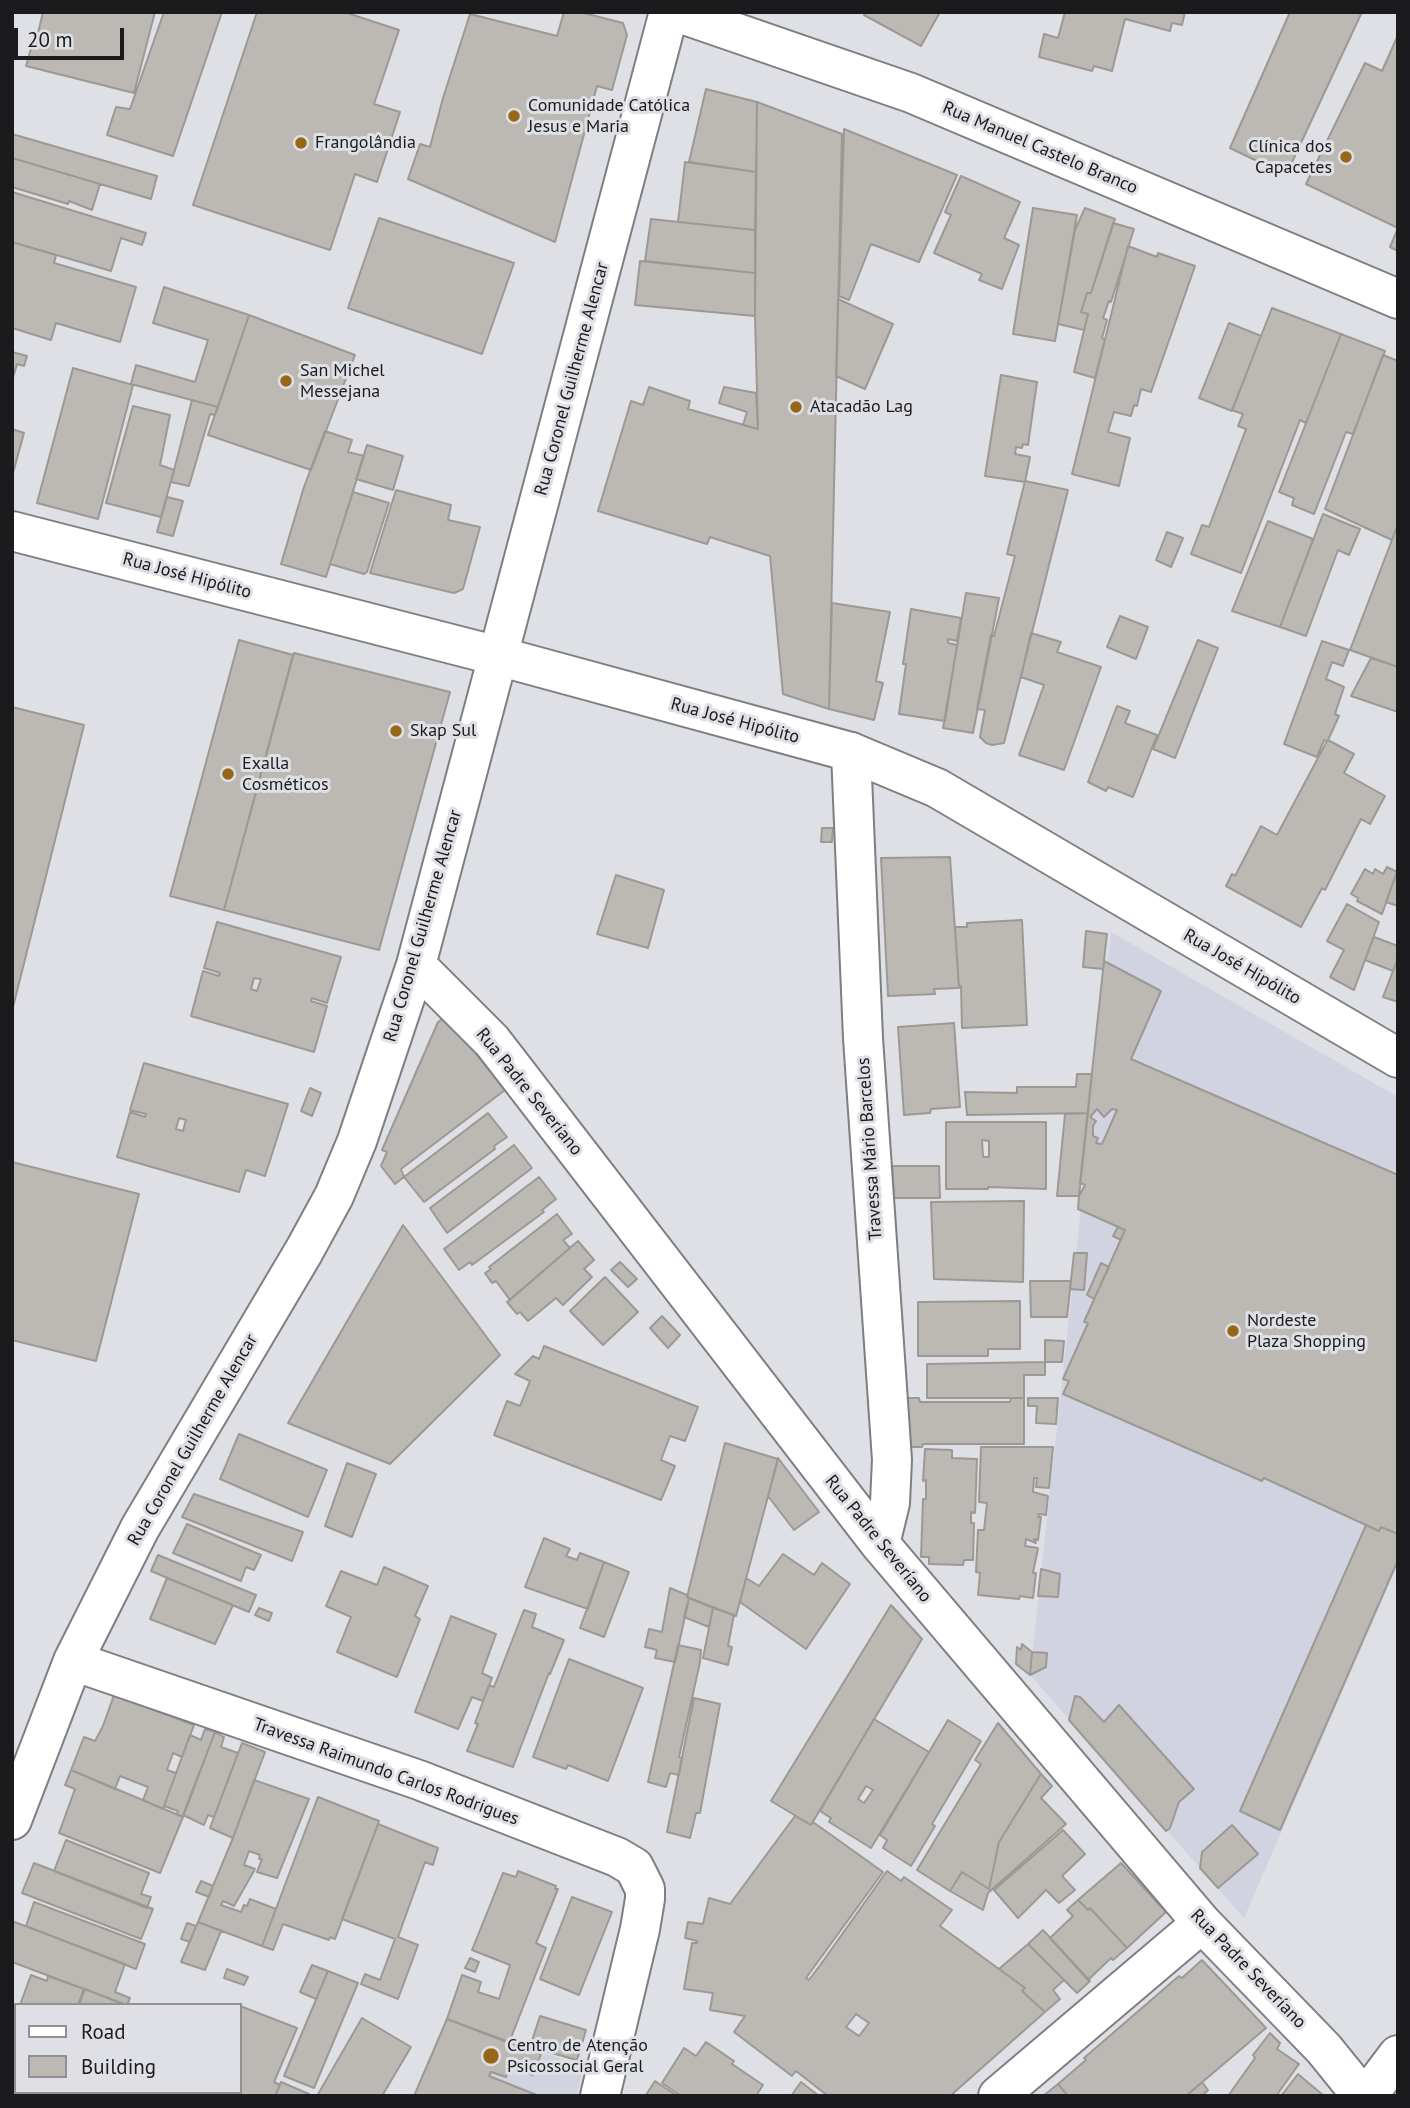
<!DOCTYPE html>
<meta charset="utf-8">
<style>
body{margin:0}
#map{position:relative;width:1410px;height:2108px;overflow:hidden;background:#dfe0e5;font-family:"PT Sans",sans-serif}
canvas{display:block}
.frame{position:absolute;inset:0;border:14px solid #1b1b1d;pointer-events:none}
.legend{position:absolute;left:14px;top:2003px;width:228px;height:91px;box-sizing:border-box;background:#dfe0e5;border:2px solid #919195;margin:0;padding:9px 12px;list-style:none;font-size:21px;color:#1b1b1d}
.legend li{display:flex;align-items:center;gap:14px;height:35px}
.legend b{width:35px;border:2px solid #919195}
.scale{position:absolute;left:14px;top:28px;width:110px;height:32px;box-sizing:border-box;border:4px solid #1b1b1d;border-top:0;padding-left:9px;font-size:21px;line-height:24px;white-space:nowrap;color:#1b1b1d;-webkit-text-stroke:5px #dfe0e5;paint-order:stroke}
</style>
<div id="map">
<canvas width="1410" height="2108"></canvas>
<div class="frame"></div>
<ul class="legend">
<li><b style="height:9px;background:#fff"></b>Road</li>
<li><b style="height:19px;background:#bcb9b5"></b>Building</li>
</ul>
<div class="scale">20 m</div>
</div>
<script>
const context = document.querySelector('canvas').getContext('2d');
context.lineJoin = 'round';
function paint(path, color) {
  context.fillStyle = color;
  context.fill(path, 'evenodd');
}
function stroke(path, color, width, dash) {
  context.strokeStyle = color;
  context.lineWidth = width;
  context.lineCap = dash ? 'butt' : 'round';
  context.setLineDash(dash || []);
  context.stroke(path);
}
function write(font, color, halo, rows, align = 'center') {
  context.font = font + ' "PT Sans",sans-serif';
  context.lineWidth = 6;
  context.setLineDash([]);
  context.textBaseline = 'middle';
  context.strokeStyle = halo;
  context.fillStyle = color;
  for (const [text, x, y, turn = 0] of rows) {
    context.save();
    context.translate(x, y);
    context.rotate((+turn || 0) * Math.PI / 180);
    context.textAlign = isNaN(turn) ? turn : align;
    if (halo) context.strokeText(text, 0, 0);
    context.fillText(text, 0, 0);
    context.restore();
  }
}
paint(new Path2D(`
 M1111,932L1398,1097V1564L1244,1918L1030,1675Z
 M447,2018L584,2067L576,2096H414Z`), '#d2d3e0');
const building = new Path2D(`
 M43,12H155L134,93L26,66L32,45L35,46Z
 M164,12H222L173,156L107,135L116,107L130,109Z
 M257,12H344L399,30L374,104L400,112L377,182L355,174L330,250L193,205Z
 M564,12H580L623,23L627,35L612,90L597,86L555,242L408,179L420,144L430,147L443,98L470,14L557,36Z
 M865,12H940L921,46L864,15Z
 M1065,12H1185L1182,25L1172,23L1170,31L1125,19L1112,71L1094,66L1092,71L1039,57L1044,34L1058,38Z
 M1290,12H1362L1286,175L1230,148Z
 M1398,35V228L1306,184L1365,63L1382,71Z
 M706,89L757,102L756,172L689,162Z
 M757,102L842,134L829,709L783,694L770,556L710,537L707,544L598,511L631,401L643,405L649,387L690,401L688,409L758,429L755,316Z
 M844,129L957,175L919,262L871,244L849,300L839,296Z
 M12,134L157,176L151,199L12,158Z
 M12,158L100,184L92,210L69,201L68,204L12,187Z
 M685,162L756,172L755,230L678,222Z
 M961,176L1020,202L1004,238L1019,245L1002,289L979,280L982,274L934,253L951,215L945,212Z
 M12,192L146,233L142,245L121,238L111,271L12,242Z
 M1033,208L1077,215L1055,341L1013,334Z
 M1085,208L1115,219L1091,293H1087L1081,312L1088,314L1084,330L1058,324L1075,230Z
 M379,218L514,263L482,354L348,308Z
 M651,219L755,230V273L645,261Z
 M1113,223L1134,229L1111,302L1109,301L1103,318L1107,320L1102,338L1105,339L1095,378L1074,372L1088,314L1081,312L1087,293H1091Z
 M1398,228V251L1390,247Z
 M12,242L56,255L54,263L136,287L120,342L56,323L51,340L12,328Z
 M1128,246L1157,257L1158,253L1195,266L1151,392L1141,389L1137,406L1134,405L1131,416L1114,412L1108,432L1130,438L1119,486L1072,474Z
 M640,261L755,273V316L635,305Z
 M164,287L249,315L218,407L131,384L136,365L195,382L208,340L153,323Z
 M838,299L893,324L865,389L836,376Z
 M1272,308L1341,334L1306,423L1300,420L1241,573L1191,554L1202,525L1209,527L1246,429L1238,426L1243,414L1232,410Z
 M249,315L355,355L311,470L208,435Z
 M1229,323L1261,336L1232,411L1199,398Z
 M1341,334L1385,351L1353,434L1346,432L1314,514L1292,505L1294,498L1279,492Z
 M12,352L27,356L24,366L17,364L12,381Z
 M1383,355L1398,361V524L1392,540L1325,509Z
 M73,368L133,385L98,519L37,503Z
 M1001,375L1037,382L1028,445L1023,444L1022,448L1016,447L1015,454L1030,457L1025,482L985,476Z
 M724,387L756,393L758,429L743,425L747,412L719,403Z
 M192,400L218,407L215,415L210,414L189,486L171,482Z
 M133,406L170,415L160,465L174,470L161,517L106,503Z
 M12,429L24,433L13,473L12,472Z
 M325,431L352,440L348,452L364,456L326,577L281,564L304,487Z
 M367,445L403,456L393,490L356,479Z
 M1025,481L1068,490L1004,743L992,745L986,743L980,737L985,710L977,709L991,635L994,636L1015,556L1007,554Z
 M396,490L451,505L448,520L480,527L463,589L454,593L370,573Z
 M353,492L389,503L367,572L364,574L330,564Z
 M167,497L183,501L173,536L157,532Z
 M1323,514L1360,529L1349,555L1338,550L1306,636L1280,627Z
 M1268,521L1313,539L1280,627L1232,611Z
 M1398,524V667L1350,650Z
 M1167,532L1183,538L1171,567L1156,560Z
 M966,593L999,598L973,733L943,728Z
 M832,603L890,612L876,681L883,683L874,720L829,709Z
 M911,609L961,618L957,641L948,639V643L957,645L945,721L899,714L906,664H903Z
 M1120,616L1148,627L1136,659L1107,647Z
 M1031,633L1061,642L1057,652L1101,667L1064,770L1019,755L1044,685L1021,677Z
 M239,640L293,655L224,910L170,896Z
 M1198,640L1218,648L1175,758L1153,749Z
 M1322,641L1349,650L1343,666L1332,662L1326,679L1344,687L1335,714L1339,716L1328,740L1354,754L1344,773L1385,796L1370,824L1361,819L1325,890L1322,888L1301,927L1226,886L1232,874L1235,876L1261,826L1277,835L1327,741L1324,740L1317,757L1284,744Z
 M294,653L450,692L379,950L224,910Z
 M1371,658L1398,667V712L1351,696Z
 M1117,706L1130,711L1125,723L1157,735L1133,797L1108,787L1106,791L1088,782Z
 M12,707L84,725L12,1011Z
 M822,828H833L832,842H821Z
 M950,857L959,988L934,989L935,994L888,996L881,858Z
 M1387,867L1397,872L1382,914L1357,901L1358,898L1351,894L1365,869L1373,874L1375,869L1383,874Z
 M1398,869V906L1386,902Z
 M616,875L664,890L648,948L597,934Z
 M1347,904L1379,922L1354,990L1330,977L1344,950L1327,941Z
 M1022,920L1027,1025L962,1028L961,986L959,987L955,927H967V923Z
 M217,922L341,957L327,1003L312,998L311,1001L327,1006L314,1052L191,1016L203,971L219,976L220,973L204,968ZM254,978L261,979L257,991L251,989Z
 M1086,931L1107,934L1103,969L1083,967Z
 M1374,937L1398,946V958L1393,971L1365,960Z
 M1398,958V1002L1383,997Z
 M1104,961L1161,991L1131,1059L1398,1175V1534L1381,1527L1379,1531L1264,1478L1262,1481L1063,1394L1069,1381L1063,1379L1088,1323L1084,1322L1125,1230L1078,1209L1079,1196L1085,1185L1080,1183ZM1097,1109L1104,1117L1112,1109L1117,1110L1102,1144L1096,1143L1098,1138L1093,1136V1126L1096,1121L1090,1117Z
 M446,1016L505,1090L401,1169L404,1177L395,1184L381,1166L387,1152L382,1150L438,1022Z
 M954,1023L960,1107L931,1109L930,1113L904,1115L898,1027Z
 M144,1063L288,1104L265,1176L246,1170L239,1192L117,1157L130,1112L145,1117L146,1114L130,1110ZM179,1118L186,1120L183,1131L176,1129Z
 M1077,1074H1092L1088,1113L967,1115L965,1092L1017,1093V1087H1076Z
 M310,1088L321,1093L312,1116L301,1111Z
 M488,1113L507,1137L494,1146L495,1149L424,1202L404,1177Z
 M1088,1113L1079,1196H1057L1065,1114Z
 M946,1122H1046V1189L988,1187V1189H946ZM982,1140L989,1141V1157H983Z
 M514,1145L532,1168L447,1233L430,1208Z
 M12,1162L139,1194L96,1361L12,1340Z
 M892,1166H939L940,1198H894Z
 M539,1177L556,1199L542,1210L544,1212L472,1265L470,1262L459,1270L444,1249Z
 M1024,1201L1023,1282L934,1279L931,1202Z
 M557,1214L572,1234L563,1240L570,1248L510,1300L496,1281L492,1283L485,1273L491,1269L489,1267Z
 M403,1225L500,1355L390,1464L288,1423Z
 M1118,1227L1125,1230L1121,1240L1113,1236Z
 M578,1241L594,1260L584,1269L592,1277L563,1305L556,1298L528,1321L520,1312L517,1314L507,1302Z
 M1074,1253H1087L1084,1290L1070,1289Z
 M620,1262L637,1279L628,1287L611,1270Z
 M1101,1263L1109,1267L1094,1299L1087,1295Z
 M605,1277L638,1312L603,1345L570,1311Z
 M1030,1281H1071L1067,1317H1031Z
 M1020,1301V1349H988V1356H918V1302Z
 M662,1316L680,1335L668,1348L650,1328Z
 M1045,1340L1064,1341L1062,1362H1045Z
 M544,1346L698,1407L685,1441L670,1436L661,1460L675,1466L661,1500L494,1435L507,1401L520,1406L530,1381L515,1374L533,1356L539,1359Z
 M1045,1362V1375H1024V1398H927V1364Z
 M907,1398H919L920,1402H1010L1011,1398H1024V1444H923L922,1447H910Z
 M1028,1398H1058L1056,1424L1036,1423L1037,1406H1028Z
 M239,1434L327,1470L308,1517L220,1479Z
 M725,1443L778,1459L736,1616L687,1597Z
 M981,1447H1053L1049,1488L1036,1487L1037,1478H1034L1033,1492L1048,1496L1046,1515L1039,1514L1038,1517H1041L1038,1540L1034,1539L1036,1543L1026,1539L1025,1546L1038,1548L1033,1573H1036L1033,1598L1020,1596L1019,1599L978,1595L980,1573L976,1572L978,1530H984L987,1503L979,1502Z
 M925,1449L952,1450V1458L977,1459L975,1513L971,1512V1523H974L973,1560H964L963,1565L929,1564V1557H921L923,1499H926V1480L923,1481Z
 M778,1458L819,1512L794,1530L768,1496Z
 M347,1463L376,1474L352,1537L325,1526Z
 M194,1494L303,1532L292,1561L182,1517Z
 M187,1524L261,1555L254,1570L246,1567L241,1581L173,1553Z
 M1366,1525L1379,1531L1381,1527L1398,1534V1560L1280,1830L1240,1811Z
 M544,1538L570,1549L566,1556L577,1560L580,1553L604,1562L588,1609L525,1587Z
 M783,1554L814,1575L822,1563L850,1584L806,1649L740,1602L746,1578L759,1586Z
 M158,1555L256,1595L249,1612L151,1571Z
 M604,1562L629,1572L604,1637L580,1628Z
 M384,1567L428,1586L415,1616L420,1619L397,1677L337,1652L351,1617L326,1606L341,1571L377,1585Z
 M1041,1569L1060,1574L1058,1597L1038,1596Z
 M167,1578L233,1605L215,1644L150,1619Z
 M670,1588L687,1595L689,1598L675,1662L655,1658L657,1650L645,1647L649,1629L662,1632Z
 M689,1598L713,1608L709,1627L684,1617Z
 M891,1605L922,1639L811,1825L771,1801Z
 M259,1608L272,1613L269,1621L255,1615Z
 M713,1608L734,1615L728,1646L732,1647L728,1665L703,1658Z
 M524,1610L536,1614L532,1627L564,1640L550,1674L549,1673L513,1767L467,1751L478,1724L475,1723L489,1685L494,1687Z
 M451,1616L496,1634L482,1673L492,1678L483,1701L472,1697L458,1729L415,1712Z
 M1022,1644L1032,1652L1030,1675L1016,1664L1017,1647L1021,1650Z
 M678,1645L701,1650L700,1662L679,1757L682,1758L679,1775L670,1773L666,1787L648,1782Z
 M1032,1652L1047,1653L1046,1667L1030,1675Z
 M569,1659L643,1688L608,1781L568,1765L566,1769L533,1757Z
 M114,1695L194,1725L182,1757L173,1753L167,1770L176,1773L163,1809L143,1800L148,1787L120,1776L115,1789L71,1770L84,1737L95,1741L103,1726Z
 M1075,1696L1080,1697L1104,1722L1119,1705L1194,1789L1179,1802L1170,1828L1166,1831L1069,1720Z
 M694,1698L720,1704L700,1813H696L690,1838L667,1832Z
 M874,1719L929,1752L871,1848L829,1822L831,1818L820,1811ZM866,1786L873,1790L864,1803L858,1799Z
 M948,1720L981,1741L932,1824L935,1826L911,1866L883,1848L887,1840L880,1835Z
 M998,1723L1041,1774L999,1842L989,1889L962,1872L950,1891L917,1870L981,1764L975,1760Z
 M205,1729L215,1732L183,1817L177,1814L178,1811L164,1806L190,1735L201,1740Z
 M215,1732L224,1737L221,1747L238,1753L214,1817L208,1815L204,1825L183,1815Z
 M242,1743L265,1752L233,1838L210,1828Z
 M71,1770L183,1817L160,1873L59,1833L75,1789L65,1785Z
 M1041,1774L1052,1786L1041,1798L1066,1824L988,1893L983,1910L950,1891L962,1872L989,1889L999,1842Z
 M254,1780L309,1799L277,1878L257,1872L262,1859H259L260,1855L249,1851L244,1865L255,1869L234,1906L223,1901L221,1905L241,1912L244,1905L247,1906L250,1899L276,1909L262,1946L198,1922L233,1838Z
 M318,1797L379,1821L378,1824L335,1939L330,1937L329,1940L283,1924L273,1950L262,1946Z
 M795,1816L811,1825L813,1822L883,1872L806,1978L809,1980L821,1964L887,1871L901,1881L904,1877L952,1910L940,1926L1025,1988L1022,1991L1045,2012L950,2096H828L796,2071L792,2076L734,2032L745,2016L710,2010L713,1993L684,1989L692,1943H697V1941L685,1938L688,1922L703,1924L709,1898L730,1904ZM856,2014L869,2023L859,2036L846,2027Z
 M378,1824L438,1848L433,1865L425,1862L398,1937L418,1945L398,1999L361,1984L365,1974L380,1980L395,1939L342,1919Z
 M1232,1825L1258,1854L1218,1888L1200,1868L1202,1852Z
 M1063,1830L1085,1854L1062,1876L1075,1890L1059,1903L1046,1890L1018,1918L994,1890Z
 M66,1840L149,1873L141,1894L151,1897L147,1908L54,1871Z
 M34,1863L153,1909L141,1939L22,1893Z
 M1121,1863L1166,1912L1127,1948L1090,1908L1088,1910L1078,1900Z
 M518,1871L556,1886L555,1889H558L536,1943L546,1948L509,2043L447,2019L462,1975L481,1982L478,1992L499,1999L510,1965L472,1950L503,1873L516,1877Z
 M201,1881L213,1886L209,1897L196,1892Z
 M572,1897L612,1912L579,1995L540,1979Z
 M1078,1900L1088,1910L1090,1908L1127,1948L1113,1960L1111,1958L1088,1980L1050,1938L1073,1916L1067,1910Z
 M34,1902L145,1944L136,1969L26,1926Z
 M12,1921L125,1964L115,1992L130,1998L127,2005L12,1962Z
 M198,1922L221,1931L205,1970L181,1962Z
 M187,1923L196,1926L190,1942L181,1939Z
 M1043,1930L1090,1981L1077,1993L1028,1944Z
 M1028,1944L1064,1980L1053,1990L1060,1999L1045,2012L1022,1991L1025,1988L999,1969Z
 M470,1958L479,1962L475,1972L465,1968Z
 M1202,1960L1266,2028L1186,2096H1068L1058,2084L1086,2060L1084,2058L1179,1976L1182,1978Z
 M312,1965L328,1971L316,1999L300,1992Z
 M227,1969L248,1977L244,1985L224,1978Z
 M328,1971L358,1983L314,2088L284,2076Z
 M31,1975L47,1981L48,1976L84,1989L78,2005H20Z
 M85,1989L125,2005H79Z
 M240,2006L297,2028L274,2082L280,2085L275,2096H202L204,2092H240Z
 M540,2016L586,2030L577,2060L530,2047Z
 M362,2018L411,2047L382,2096H317Z
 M447,2019L541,2054L533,2075L509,2067L506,2077L491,2072L489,2076L539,2096H414Z
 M1270,2033L1280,2043L1277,2049L1299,2064L1276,2096H1228L1255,2058L1253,2055Z
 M706,2042L734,2061L732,2064L763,2085L756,2096H681L662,2083L684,2048L696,2056Z
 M1298,2074L1324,2096H1281Z
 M655,2081L677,2096L646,2095Z
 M281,2082L309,2094L308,2096H275Z
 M801,2082L819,2096H791Z
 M1202,2082L1208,2090L1202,2096H1186Z
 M1058,2084L1068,2096H1043Z
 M142,2092H176L175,2096H151Z`);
paint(building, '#bcb9b5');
stroke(building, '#9c9995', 2);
const minor = new Path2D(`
 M676,12L911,93L1398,299
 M851,752L863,1038L892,1460L890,1503L880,1544
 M416,965L492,1041L880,1544L1202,1923L1324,2049L1362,2096
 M73,1661L419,1780L617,1857L634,1867L645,1889V1899L640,1929L600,2096
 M12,1820L73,1661L140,1528L304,1251L334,1196L357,1141L416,965L669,12
 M998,2096L1202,1923
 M1367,2096L1398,2055`);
const major = new Path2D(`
 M12,531L498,656L851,752L937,788L1398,1058`);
stroke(minor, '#7e7f83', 42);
stroke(major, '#7e7f83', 42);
stroke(minor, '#fff', 38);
stroke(major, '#fff', 38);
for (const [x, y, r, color] of [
 [514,116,7,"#976718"],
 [301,143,7,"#976718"],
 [1346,157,7,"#976718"],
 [286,381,7,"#976718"],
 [796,407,7,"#976718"],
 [396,731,7,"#976718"],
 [228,774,7,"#976718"],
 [1233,1331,7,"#976718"],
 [491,2056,9,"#976718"]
]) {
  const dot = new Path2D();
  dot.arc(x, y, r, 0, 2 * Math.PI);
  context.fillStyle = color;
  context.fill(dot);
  stroke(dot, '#dfe0e5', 2.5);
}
write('18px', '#1b1b1d', '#dfe0e5', [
 ["Comunidade Católica",528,106],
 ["Jesus e Maria",528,127],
 ["Frangolândia",315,143],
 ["Clínica dos",1332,147,"right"],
 ["Capacetes",1332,168,"right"],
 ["San Michel",300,371],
 ["Messejana",300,392],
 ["Atacadão Lag",810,407],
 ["Skap Sul",410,731],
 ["Exalla",242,764],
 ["Cosméticos",242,785],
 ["Nordeste",1247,1321],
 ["Plaza Shopping",1247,1342],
 ["Centro de Atenção",507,2046],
 ["Psicossocial Geral",507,2067]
], 'left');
write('18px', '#1b1b1d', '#dfe0e5', [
 ["Rua Manuel Castelo Branco",1040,148,23],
 ["Rua Coronel Guilherme Alencar",572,379,-75],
 ["Rua José Hipólito",187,576,15],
 ["Rua José Hipólito",735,721,15],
 ["Rua Coronel Guilherme Alencar",423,926,-74],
 ["Rua José Hipólito",1242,967,30],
 ["Rua Padre Severíano",529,1092,51],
 ["Travessa Mário Barcelos",870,1149,-94],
 ["Rua Coronel Guilherme Alencar",193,1440,-60],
 ["Rua Padre Severíano",878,1539,51],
 ["Travessa Raimundo Carlos Rodrigues",386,1772,20],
 ["Rua Padre Severíano",1248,1969,46]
]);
</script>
